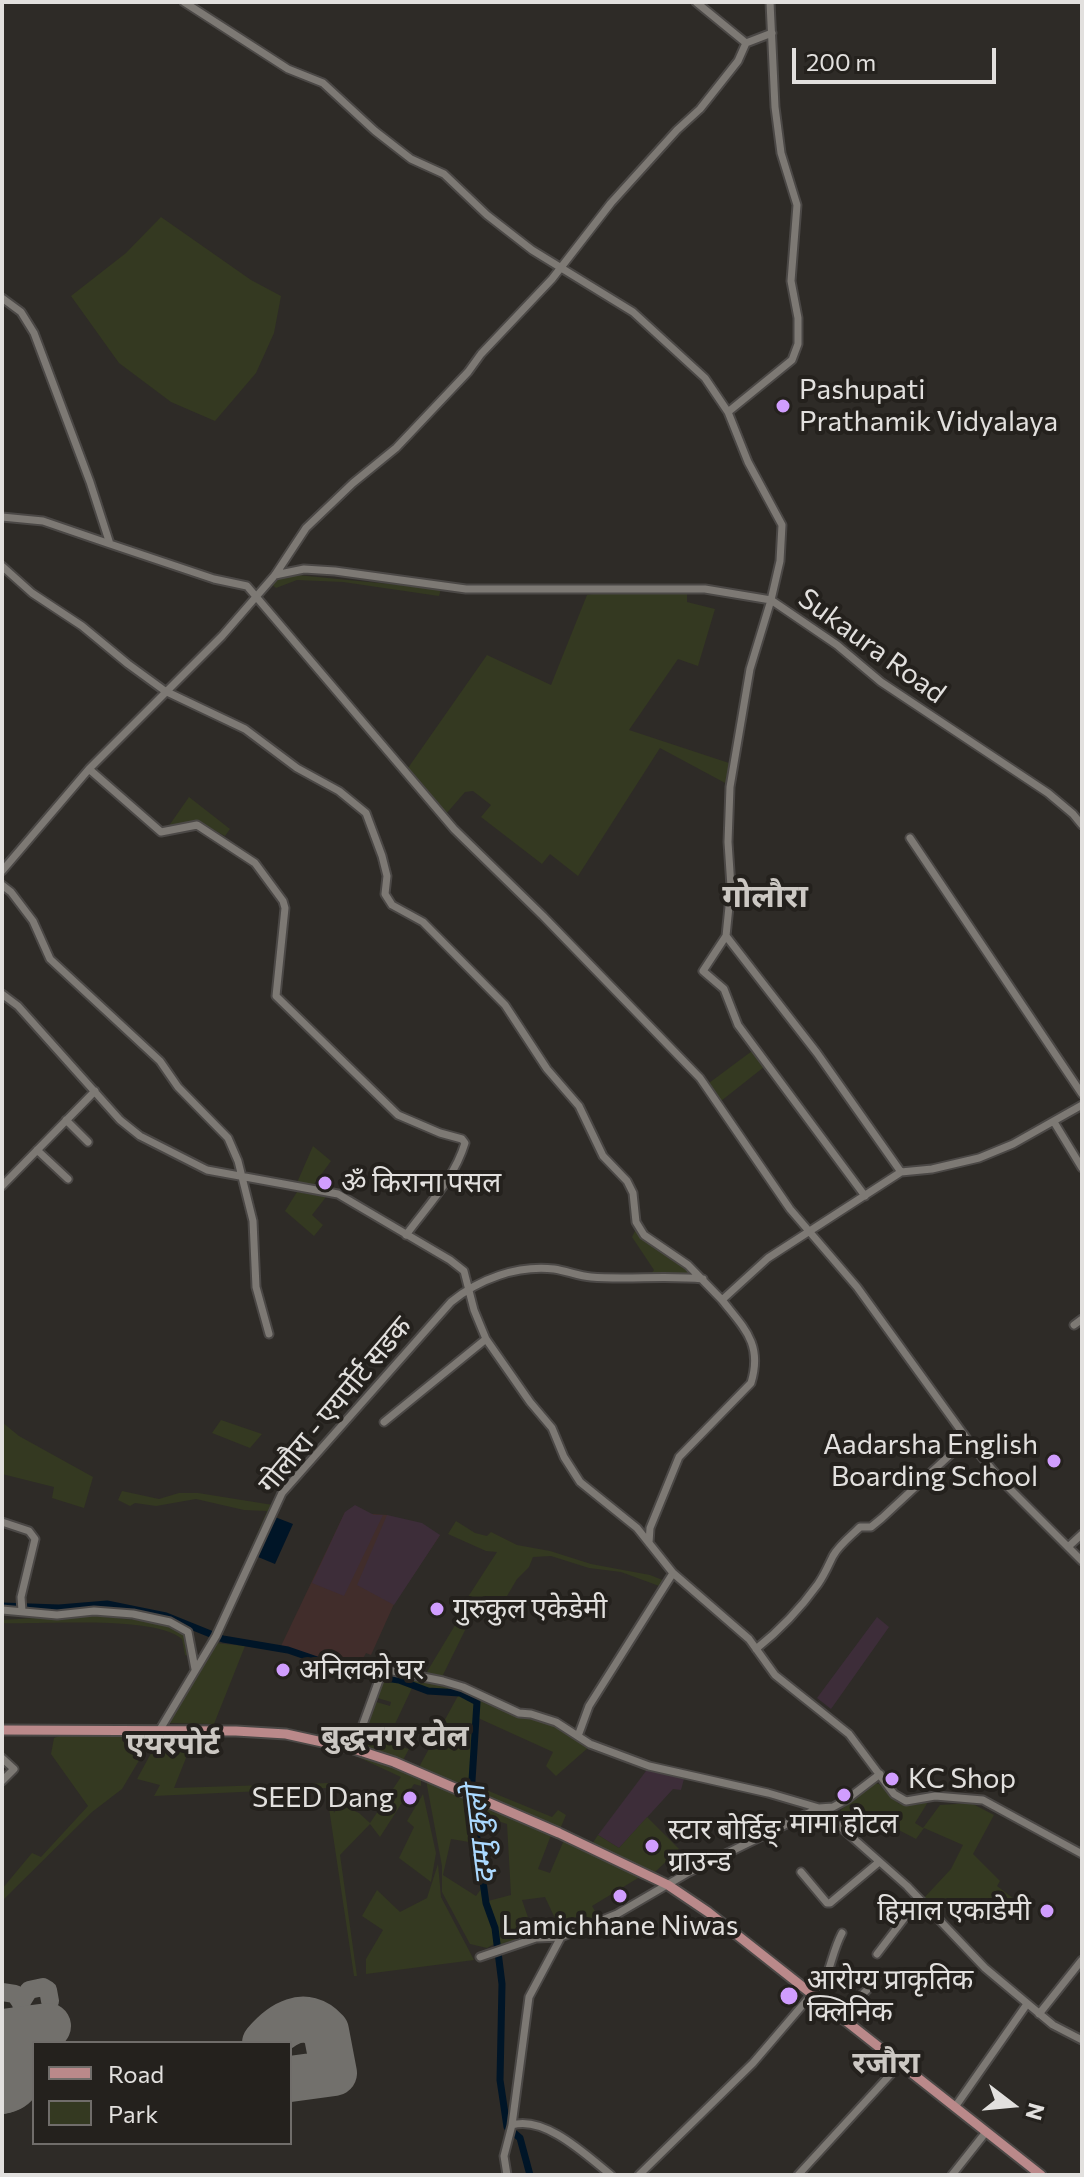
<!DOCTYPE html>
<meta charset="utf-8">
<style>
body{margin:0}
#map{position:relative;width:1084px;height:2177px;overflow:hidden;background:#2e2b27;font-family:Commissioner,sans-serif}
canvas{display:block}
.frame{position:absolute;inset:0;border:4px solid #e2e0de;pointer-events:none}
.legend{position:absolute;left:32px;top:2041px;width:260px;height:104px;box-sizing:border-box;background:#24211d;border:2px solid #706d6a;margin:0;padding:10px 14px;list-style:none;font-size:24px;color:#e2e0de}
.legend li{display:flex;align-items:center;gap:16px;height:40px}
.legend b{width:40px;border:2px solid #706d6a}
.north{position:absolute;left:972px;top:2065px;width:80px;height:80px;-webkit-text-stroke:6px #24211d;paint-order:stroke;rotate:106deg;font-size:22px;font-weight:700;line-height:32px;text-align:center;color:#e2e0de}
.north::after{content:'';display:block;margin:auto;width:28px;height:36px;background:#e2e0de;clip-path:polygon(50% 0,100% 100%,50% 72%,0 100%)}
.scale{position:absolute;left:792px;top:48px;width:204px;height:36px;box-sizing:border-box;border:4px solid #e2e0de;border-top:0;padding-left:10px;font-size:24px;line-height:28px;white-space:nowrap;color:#e2e0de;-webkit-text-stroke:6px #24211d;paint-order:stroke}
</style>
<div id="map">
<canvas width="1084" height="2177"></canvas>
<div class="frame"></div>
<ul class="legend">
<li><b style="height:10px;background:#ba898a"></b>Road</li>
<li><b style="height:22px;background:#343921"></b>Park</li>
</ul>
<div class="north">N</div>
<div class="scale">200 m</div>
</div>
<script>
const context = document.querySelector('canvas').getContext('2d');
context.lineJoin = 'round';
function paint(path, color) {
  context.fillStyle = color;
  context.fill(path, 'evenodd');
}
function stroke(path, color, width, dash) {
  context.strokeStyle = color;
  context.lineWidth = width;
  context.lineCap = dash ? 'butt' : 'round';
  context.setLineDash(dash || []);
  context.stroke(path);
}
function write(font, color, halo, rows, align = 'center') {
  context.font = font + ' Commissioner,"Noto Sans Devanagari",sans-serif';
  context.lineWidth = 8;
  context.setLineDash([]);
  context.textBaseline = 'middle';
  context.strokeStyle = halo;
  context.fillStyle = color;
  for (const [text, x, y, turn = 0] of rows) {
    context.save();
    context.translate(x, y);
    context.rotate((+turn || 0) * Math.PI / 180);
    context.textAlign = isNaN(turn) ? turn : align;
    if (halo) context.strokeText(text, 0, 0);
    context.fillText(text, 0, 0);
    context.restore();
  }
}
paint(new Path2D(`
 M345,1512L387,1515L440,1535L394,1604L371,1655L366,1653L356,1672L281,1646Z`), '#412d2b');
paint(new Path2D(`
 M355,1505L374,1515H383L344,1596L312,1583L345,1512Z
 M387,1515L422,1523L440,1535L394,1605L357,1585Z
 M877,1617L889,1627L831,1709L817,1698Z
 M649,1767L685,1775L681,1790L673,1789L619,1848L598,1835Z`), '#3d2d39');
paint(new Path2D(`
 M161,217L251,280L281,296L274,333L256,373L215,421L171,402L119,363L71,296L126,253Z
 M297,575L441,589L439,596L343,582L297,580L276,588L271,584L275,578Z
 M609,591L687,593V602L715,609L698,666L678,659L629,730L732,764L727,784L660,748L578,876L550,854L542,864L481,817L491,805L473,791L465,792L446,814L408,768L487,655L551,685L587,595Z
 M189,797L230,829L225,836C198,821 195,819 166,830Z
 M752,1051L764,1067L721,1101L709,1083Z
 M313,1146L331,1161L312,1187L296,1185Z
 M297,1192L326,1197L312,1215L323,1225L314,1236L285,1211Z
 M636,1229L650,1244L692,1274L650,1275L654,1270L632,1237Z
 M221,1420L262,1434L250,1448L212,1433Z
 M2,1422L19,1436L93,1477L84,1508L52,1498L54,1487L2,1474Z
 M122,1491L159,1499L179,1493H198L273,1505L245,1569L242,1568L267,1511L244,1510L196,1499L156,1506L135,1503L130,1506L118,1500Z
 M456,1521L475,1533L487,1536L491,1532L517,1545L550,1551L591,1564L650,1575L665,1581L662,1587L621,1572L589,1568L551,1556L533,1557L529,1567L517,1579L507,1596L469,1622L441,1679L425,1675L460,1617L457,1614L497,1552L486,1551L448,1534Z
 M87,1615C121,1620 153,1618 184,1633L191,1657L185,1655L182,1639C154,1615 42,1625 2,1623V1620Z
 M215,1643L245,1646L214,1724L168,1723Z
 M385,1671L459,1689L517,1716L557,1725L590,1746L556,1776L546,1766L553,1752L478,1718L479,1702C460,1689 442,1694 421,1688C407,1684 397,1678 383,1675Z
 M382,1678L398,1681L412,1688L386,1743L409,1749L403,1760L359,1746L373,1701L390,1706L391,1702L374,1697Z
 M459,1694L476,1703L470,1790L419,1767Z
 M196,1733L174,1788L330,1783L334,1813L339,1804L359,1813L370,1823L401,1777L358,1757L360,1754L421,1776V1786L414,1784L380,1837L370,1824L340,1855L357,1976H354L326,1788L154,1796L160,1785L137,1779L161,1735Z
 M146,1735L150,1736V1742L122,1789L92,1812L2,1901V1889L32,1853L41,1857L88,1806L51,1754L54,1738L59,1736Z
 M426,1780L470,1799L475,1843L451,1839L443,1875L476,1896L481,1889C482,1910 495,1922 494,1944L487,1948L470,1944L442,1892V1866Z
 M875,1783L879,1784L899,1804L916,1805L928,1802L915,1823L923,1828L940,1805L971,1803L994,1815L973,1854L1000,1881L997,1886L1018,1902L1004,1919L976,1902L956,1916L945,1905L936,1913L923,1899L951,1869L963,1845L924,1828L916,1839L872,1816L853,1836L835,1819L842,1809Z
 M474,1785L552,1817L558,1810L566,1815L560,1829L473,1793Z
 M423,1794L436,1853L431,1882L399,1858L414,1827L407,1821Z
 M477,1802L551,1835L538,1869L550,1873L564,1840L643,1875L592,1906L599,1918L567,1931L560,1929L545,1897L522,1900L534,1935L498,1948L496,1923L488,1901L511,1895L507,1824L483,1816L484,1836H479Z
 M647,1817L679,1849L655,1872L592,1844L598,1835L619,1848Z
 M438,1864L441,1897L474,1960L366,1974V1959L383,1930L362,1916L377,1890L400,1912L427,1898Z`), '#343921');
paint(new Path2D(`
 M275,1517L293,1524L275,1564L258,1557Z`), '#001527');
stroke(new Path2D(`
 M2,1606L59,1608L107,1604L166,1616L223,1639L288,1650L358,1674L399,1680L428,1691L460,1693L477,1702L471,1796L486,1903L495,1928L502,1984L500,2080L507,2127L520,2138L530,2175`), '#001527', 7);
stroke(new Path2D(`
 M2,1992L15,1994L21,2003L34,2080
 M21,2003L29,1990L43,1987L48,1990L50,2001
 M2,2105C21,2102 30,2092 31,2073`), '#72706c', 18);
stroke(new Path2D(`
 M265,2043C281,2024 305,2008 326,2031L334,2073L290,2079
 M2,2091C32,2087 27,2037 3,2032L48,2026L38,2033L36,2043`), '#72706c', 46);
const minor = new Path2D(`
 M184,2L288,69L323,83L375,131L411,159L444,174L487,215L532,250L633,312L705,378L728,412
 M696,2L746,43
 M770,2L775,107L781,153L797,205L791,281L798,318V344L792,360L728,412L748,462L782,525L780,561L771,600L837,645L881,682L1048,793L1073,814L1082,825
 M2,298L21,312L34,333L90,482L110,544L214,579L247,586L454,829L543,916L700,1078L790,1209L857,1287L967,1439L1000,1479L1082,1561
 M2,517L43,521L110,544
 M2,566L32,593L82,626L128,664L165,691L245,729L297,768L339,791L366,813L382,856L387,876L385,894L392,905L423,922L505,1005L547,1069L579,1106L603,1156L627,1181L633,1193L636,1222L644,1235L688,1265L722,1300
 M275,575L304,569L335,571L466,589H705L771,600L750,669L730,787L728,842L731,887L726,936L703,971L724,989L738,1025L865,1196
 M89,769L161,832L197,825L255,863L283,901L285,908L276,996L398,1115L440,1133L462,1139L465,1143C454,1179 428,1205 406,1235
 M910,838L1082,1094
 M2,871L89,769L222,636L255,598L275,575L306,528L353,483L396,448L468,372L481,354L552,279L611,203L677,130L700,109L738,61L746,43L772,33
 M2,885L11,892L33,921L50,959L160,1061L178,1087L228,1138L238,1161L253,1221L256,1287L269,1334
 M726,936L817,1053L901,1172
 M2,994L18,1006L120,1120L140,1136L207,1170L338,1194L450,1260L464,1271L474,1310L486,1339L530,1402L552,1428L564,1457L580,1482L637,1528L673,1573L749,1639L775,1675L849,1734L894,1794L906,1801L935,1796L983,1800L1082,1854
 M66,1120L88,1142
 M1054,1122L1082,1168
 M37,1150L68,1179
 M2,1186L95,1091
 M1074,1325L1082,1319
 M384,1422L486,1339
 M2,1522L29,1531L35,1539L21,1597L22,1611
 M649,1543L650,1528L679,1457L751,1383C763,1344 744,1328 722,1300L768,1258L901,1172L932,1169L979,1158L1013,1144L1082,1105
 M1068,1547L1082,1534
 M2,1610L57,1615L94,1611L133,1614L170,1622L188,1632L195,1669
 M756,1649C780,1630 800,1609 818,1584C825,1574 828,1566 833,1556C839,1545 851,1536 860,1527H871L882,1518L967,1439
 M159,1731L216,1636L282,1493L451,1302C479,1279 517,1265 554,1269C567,1271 579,1276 591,1277C628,1280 666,1275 703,1279
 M578,1736L589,1706L673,1573
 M354,1749L383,1669L443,1681L463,1687L519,1713L531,1714L556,1722L590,1744L649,1766L768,1793L819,1808L907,1886L985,1968L1053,2025L1082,2040
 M2,1758L14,1769L2,1781
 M801,1872L827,1903H830L879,1862
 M877,1954L919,1899
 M480,1957L536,1938L561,1937
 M815,1996C831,1976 830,1956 842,1933
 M1039,2014L1082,1960
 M840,2016L869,1988
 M955,2107L1027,2004
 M512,2125C545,2115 587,2156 611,2175
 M507,2175L504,2156L512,2125L529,1997L561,1937L617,1914L689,1872L819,1808L833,1807L846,1800L880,1774
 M639,2175L753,2063L812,1994
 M798,2175L900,2064
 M952,2175L986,2132`);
const major = new Path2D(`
 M2,1730L236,1731L286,1734L354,1749L394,1762L559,1833L668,1885L708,1912L1041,2175`);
stroke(minor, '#4b4846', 11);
stroke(major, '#4b4846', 13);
stroke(minor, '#7d7974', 7);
stroke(major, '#ba898a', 9);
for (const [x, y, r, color] of [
 [783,406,8,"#d09dfe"],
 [325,1183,8,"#d09dfe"],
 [1054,1461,8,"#d09dfe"],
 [437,1609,8,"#d09dfe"],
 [283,1670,8,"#d09dfe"],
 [892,1779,8,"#d09dfe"],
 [844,1795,8,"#d09dfe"],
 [410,1798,8,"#d09dfe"],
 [652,1846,8,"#d09dfe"],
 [620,1896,8,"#d09dfe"],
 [1047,1911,8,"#d09dfe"],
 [789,1996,10,"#d09dfe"]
]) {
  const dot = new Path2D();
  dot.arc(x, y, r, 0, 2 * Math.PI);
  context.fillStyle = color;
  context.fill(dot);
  stroke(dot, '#24211d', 3);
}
write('28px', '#e2e0de', '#24211d', [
 ["Pashupati",799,390],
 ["Prathamik Vidyalaya",799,422],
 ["ॐ किराना पसल",341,1183],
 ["Aadarsha English",1038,1445,"right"],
 ["Boarding School",1038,1477,"right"],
 ["गुरुकुल एकेडेमी",453,1609],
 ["अनिलको घर",299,1670],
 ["KC Shop",908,1779],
 ["SEED Dang",394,1798,"right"],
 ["मामा होटल",844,1824,"center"],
 ["स्टार बोर्डिङ्",668,1830],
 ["ग्राउन्ड",668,1862],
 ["हिमाल एकाडेमी",1031,1911,"right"],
 ["Lamichhane Niwas",620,1926,"center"],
 ["आरोग्य प्राकृतिक",807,1980],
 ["क्लिनिक",807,2012]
], 'left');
write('28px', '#e2e0de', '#24211d', [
 ["Sukaura Road",872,646,36],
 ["गोलौरा - एयर्पोर्ट सडक",335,1405,-50]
]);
write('bold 30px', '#ccc8c3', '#24211d', [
 ["बुद्धनगर टोल",395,1736],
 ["एयरपोर्ट",173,1744],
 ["रजौरा",886,2063]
]);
write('italic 30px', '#abd9ff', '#24211d', [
 ["दम्मु कुलो",480,1835,-97]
]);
write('bold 32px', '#ccc8c3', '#24211d', [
 ["गोलौरा",765,896]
]);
</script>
